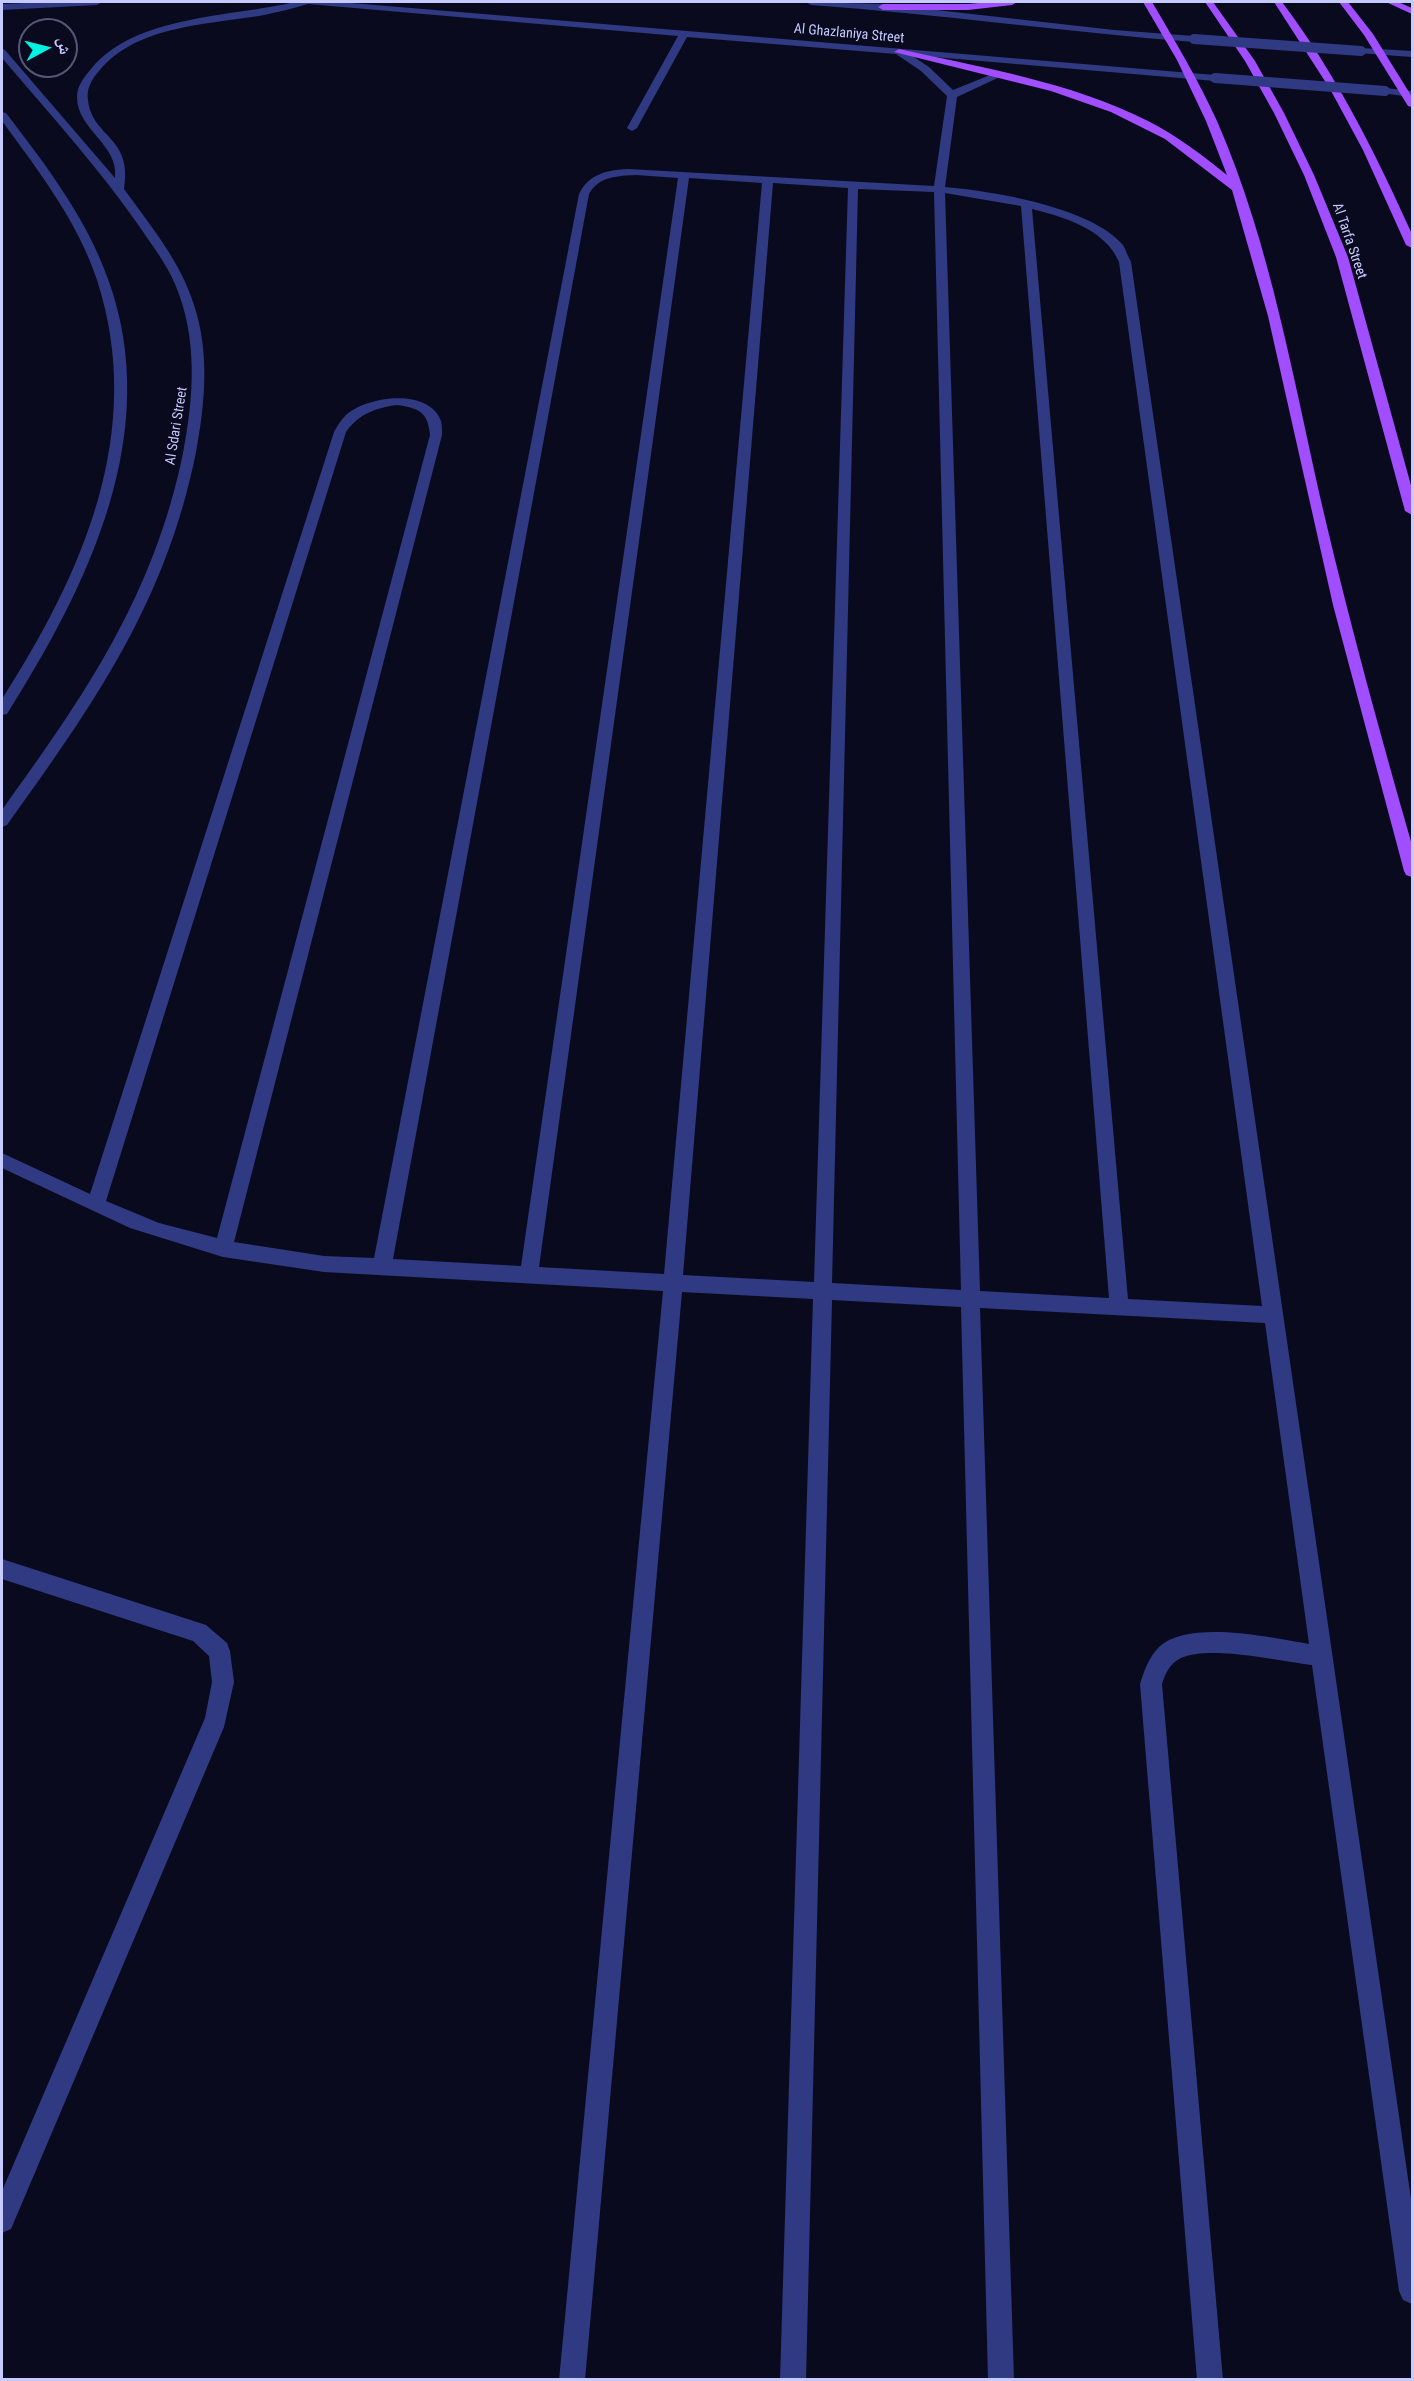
<!DOCTYPE html>
<meta charset="utf-8">
<style>
body{margin:0}
#map{position:relative;width:1414px;height:2381px;overflow:hidden;background:#0a0a1e;font-family:"Roboto Condensed","Noto Naskh Arabic",sans-serif}
canvas{display:block}
.frame{position:absolute;inset:0;border:3px solid #c7caff;pointer-events:none}
.north{position:absolute;left:18px;top:18px;width:60px;height:60px;box-sizing:border-box;background:#0a0a1e;border:2px solid #565778;border-radius:50%;rotate:83deg;font-size:16px;font-weight:700;line-height:24px;text-align:center;color:#c7caff}
.north::after{content:'';display:block;margin:auto;width:21px;height:27px;background:#00f2e3;clip-path:polygon(50% 0,100% 100%,50% 72%,0 100%)}
</style>
<div id="map">
<canvas width="1414" height="2381"></canvas>
<div class="frame"></div>
<div class="north">ش</div>
</div>
<script>
const context = document.querySelector('canvas').getContext('2d');
context.lineJoin = 'round';
function paint(path, color) {
  context.fillStyle = color;
  context.fill(path, 'evenodd');
}
function stroke(path, color, width, dash) {
  context.strokeStyle = color;
  context.lineWidth = width;
  context.lineCap = dash ? 'butt' : 'round';
  context.setLineDash(dash || []);
  context.stroke(path);
}
function write(font, color, halo, rows, align = 'center') {
  context.font = font + ' "Roboto Condensed",sans-serif';
  context.lineWidth = 4.5;
  context.setLineDash([]);
  context.textBaseline = 'middle';
  context.strokeStyle = halo;
  context.fillStyle = color;
  for (const [text, x, y, turn = 0] of rows) {
    context.save();
    context.translate(x, y);
    context.rotate((+turn || 0) * Math.PI / 180);
    context.textAlign = isNaN(turn) ? turn : align;
    if (halo) context.strokeText(text, 0, 0);
    context.fillText(text, 0, 0);
    context.restore();
  }
}
paint(new Path2D(`
 M52,2H102L97,5L2,10V4Z
 M295,2H339L1215,75L1220,78L1215,81L911,55L929,67L953,90L995,73L1004,75L957,97L945,187C992,191 1091,207 1123,245C1126,250 1128,257 1131,262L1412,2206V2304L1403,2300L1399,2291L1312,1665C1280,1661 1209,1645 1181,1658C1170,1663 1165,1674 1162,1684L1223,2380H1197L1140,1684C1144,1671 1149,1657 1159,1647C1190,1619 1271,1638 1309,1644L1265,1323L980,1308L1014,2380H988L961,1307L832,1300L806,2380H780L813,1299L682,1292L585,2380H559L663,1291L324,1272L223,1257L130,1228L2,1168V1153L90,1194L334,432C337,427 340,421 345,416C365,396 429,387 441,421C442,425 442,431 442,435L234,1242L324,1256L374,1258L579,194C589,174 607,170 628,169L934,186L947,96L921,71L896,54L687,37L637,128L632,131L627,128L678,36L308,4C294,8 279,12 264,15C209,25 138,24 99,71C92,79 86,89 88,100C92,138 133,136 124,189C150,225 181,262 194,305C210,353 205,404 196,452C166,602 94,704 7,825L2,827V810C85,695 154,595 183,453C194,396 198,338 175,284C166,263 152,245 139,226C98,167 49,113 2,58V49L5,50L115,178C119,144 77,130 77,97C77,86 84,77 91,69C135,15 231,17 295,2ZM636,175L678,178L521,1266L393,1259L589,194C599,176 618,176 636,175ZM689,178L762,183L664,1274L539,1267ZM773,183L848,188L814,1282L683,1275ZM858,189L934,192L961,1290L832,1283ZM945,193L1021,206L1109,1298L980,1291ZM1032,209C1064,217 1105,229 1119,262L1262,1306L1128,1299ZM397,405C419,408 428,412 430,435L217,1238L159,1223L106,1201L346,432C359,414 375,408 397,405Z
 M806,2L883,4L1114,30L1194,36L1199,39L1194,42C1066,32 939,14 811,5Z
 M1361,48L1412,51V57L1358,53L1356,51Z
 M1385,88L1412,91V97L1381,93L1380,91Z
 M2,112L6,113C45,164 86,217 108,279C164,432 88,586 7,714L2,715V699C83,573 146,431 97,280C78,222 38,170 2,121Z
 M2,1559L206,1625L227,1643L230,1651L234,1682L224,1727L11,2229L2,2233V2191L205,1718L212,1682L209,1656L193,1641L2,1579Z`), '#303a82');
paint(new Path2D(`
 M991,2H1017L1012,5L968,10H883L878,7L883,4H968Z
 M1143,2H1152C1175,41 1198,79 1217,121C1272,247 1294,385 1325,518C1351,628 1381,737 1412,845V877L1406,875L1404,871L1333,605L1268,316L1232,190L1165,139L1111,112L1051,91L894,52L899,49C983,68 1071,82 1148,121C1176,135 1202,155 1227,175L1206,121L1177,60Z
 M1205,2H1213L1255,61L1284,113L1314,175L1348,257L1412,489V515L1405,511L1336,257L1304,175L1274,113L1245,61Z
 M1274,2H1282C1336,74 1375,152 1412,234V248L1406,245L1363,150L1330,89Z
 M1339,2H1348L1373,34L1412,97V107L1408,106L1364,35Z
 M1386,2H1398L1412,8V14Z`), '#a04eff');
stroke(new Path2D(`
 M1194,39L1361,51
 M1215,78L1385,91`), '#303a82', 10);
write('14px', '#c7caff', '#0a0a1e', [
 ["Al Ghazlaniya Street",849,34,5],
 ["Al Tarfa Street",1349,241,71],
 ["Al Sdari Street",177,426,-81]
]);
</script>
